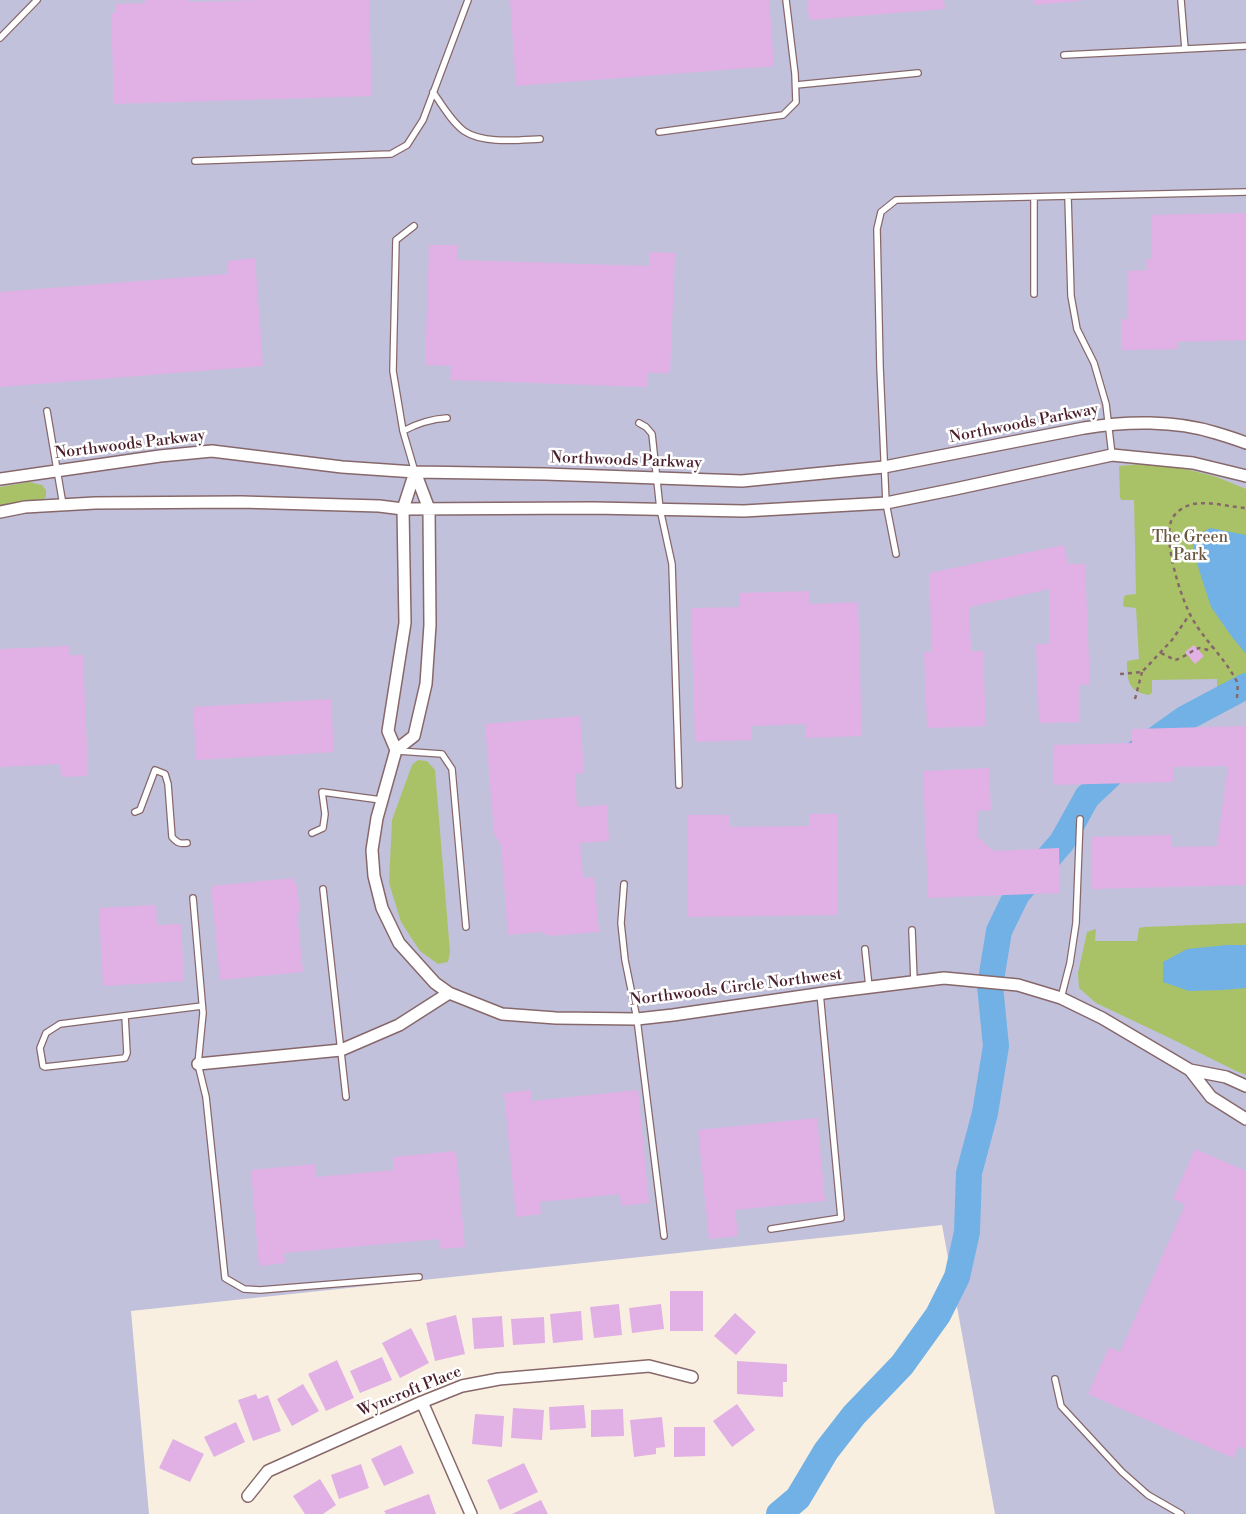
<!DOCTYPE html>
<style>
body{margin:0}
canvas{display:block;background:#f9efe0}
</style>
<canvas width="1246" height="1514"></canvas>
<script>
const context = document.querySelector('canvas').getContext('2d');
context.lineJoin = 'round';
function paint(path, color) {
  context.fillStyle = color;
  context.fill(path, 'evenodd');
}
function stroke(path, color, width, dash) {
  context.strokeStyle = color;
  context.lineWidth = width;
  context.lineCap = dash ? 'butt' : 'round';
  context.setLineDash(dash || []);
  context.stroke(path);
}
function write(font, color, halo, rows, align = 'center') {
  context.font = font + ' "Libre Bodoni",serif';
  context.lineWidth = 5;
  context.setLineDash([]);
  context.textBaseline = 'middle';
  context.strokeStyle = halo;
  context.fillStyle = color;
  for (const [text, x, y, turn = 0] of rows) {
    context.save();
    context.translate(x, y);
    context.rotate((+turn || 0) * Math.PI / 180);
    context.textAlign = isNaN(turn) ? turn : align;
    if (halo) context.strokeText(text, 0, 0);
    context.fillText(text, 0, 0);
    context.restore();
  }
}
paint(new Path2D(`
 M0,0H1246V1514H995L942,1225L131,1311L149,1514H0Z`), '#c2c1dc');
paint(new Path2D(`
 M1141,464L1178,467L1217,477L1246,489V690L1220,691L1217,688V679L1152,680V693L1149,695C1128,692 1127,680 1127,661L1139,659L1136,608L1126,607L1123,606L1124,597L1126,595L1136,594L1134,500H1122L1120,498L1119,466Z
 M29,482L42,485L46,490V497L42,501L0,507V487Z
 M418,760L427,761L435,770L450,952L448,962L438,964L420,951L401,922L389,883L392,820L412,765Z
 M1246,923V1075L1236,1071L1174,1040L1096,1003L1079,988L1078,973L1087,932L1096,929L1095,941H1137L1139,928L1144,927Z`), '#aac267');
paint(new Path2D(`
 M1210,528L1246,535V654L1232,637L1211,607L1193,551L1194,541L1203,532Z
 M1227,945H1246V988L1222,990L1189,991L1163,982V962L1187,949Z`), '#71b1e5');
stroke(new Path2D(`
 M779,1514L798,1498L826,1451L854,1415L902,1365L938,1315L957,1277L967,1232L969,1173L985,1113L996,1046L990,986L999,931L1017,894L1062,842L1087,797L1125,761L1184,719L1246,686`), '#71b1e5', 26);
paint(new Path2D(`
 M146,0H189V2L259,0H369L372,96L114,104L111,13H115V4L146,3Z
 M510,0H769L774,66L516,86Z
 M807,0H944L945,9L809,20Z
 M1033,0H1079V1L1033,5Z
 M1246,213V340L1178,342V349L1121,350V319H1127V271L1147,270L1146,259H1151V215Z
 M429,245H458L457,260L649,266L650,252L675,253L670,373H647V387L450,380L451,366L425,365Z
 M255,258L263,366L0,387V292L228,274L227,261Z
 M1064,545L1068,564H1085L1090,685H1079L1080,722L1039,723L1036,644H1050L1049,589L969,607L971,651H983L986,726L927,728L924,652H932L929,573Z
 M809,591V604L858,602L862,736L806,738L805,724L751,726V740L695,742L691,608L740,607L739,593Z
 M1194,645L1204,656L1195,664L1185,652Z
 M69,646L70,655H83L88,776L61,777L60,764L0,767V649Z
 M331,699L334,752L196,760L193,707Z
 M580,716L584,773L575,774L577,807L607,805L609,841L580,843L583,878L594,877L599,932L550,936L541,932L508,935L501,845L494,834L485,724Z
 M1246,726V885L1092,889L1091,837L1171,835V847L1217,846L1228,766L1173,767V782L1054,785L1053,745L1132,743V729Z
 M989,768L991,810L977,811L978,837L993,851L1059,848L1060,893L928,898L923,771Z
 M809,814H838V915L687,917V815H730V827L809,826Z
 M294,878L295,885H297L300,913H297L303,972L220,980L211,886Z
 M156,905L157,925L181,924L184,981L103,986L99,908Z
 M531,1090L532,1101L638,1090L649,1203L621,1206L620,1194L540,1202L541,1214L516,1217L504,1093Z
 M817,1118L825,1201L735,1210L738,1236L709,1239L698,1130Z
 M1195,1149L1246,1171V1449L1239,1446L1233,1458L1088,1394L1109,1347L1120,1352L1185,1205L1173,1199Z
 M456,1151L465,1247L440,1249L439,1239L284,1253L285,1263L259,1266L251,1170L315,1164L316,1177L394,1170L393,1157Z
 M670,1291H703V1331H670Z
 M619,1304L622,1335L594,1338L590,1307Z
 M661,1304L664,1329L632,1333L629,1308Z
 M581,1311L583,1340L553,1343L550,1314Z
 M735,1313L756,1332L736,1355L714,1336Z
 M456,1315L465,1354L435,1361L426,1323Z
 M502,1316L504,1347L474,1349L472,1318Z
 M544,1317L545,1343L513,1345L511,1319Z
 M411,1328L429,1363L400,1378L382,1343Z
 M382,1357L392,1380L360,1393L350,1371Z
 M337,1360L354,1398L326,1411L308,1374Z
 M737,1361L787,1364V1382H783V1397L737,1394Z
 M303,1384L319,1411L292,1426L277,1399Z
 M256,1394L258,1399L268,1395L281,1431L253,1441L238,1400Z
 M737,1404L755,1430L732,1447L713,1421Z
 M584,1405L586,1428L550,1430L549,1407Z
 M513,1408L544,1410L542,1440L511,1438Z
 M623,1409L624,1436L591,1437V1410Z
 M475,1414L504,1416L502,1447L472,1444Z
 M662,1417L665,1447L656,1448V1454L634,1457L630,1420Z
 M236,1422L245,1442L214,1457L204,1437Z
 M674,1427H705V1456L674,1457Z
 M173,1439L204,1454L190,1482L159,1468Z
 M401,1445L414,1473L384,1486L371,1459Z
 M524,1463L538,1492L500,1510L487,1480Z
 M361,1464L369,1488L339,1499L331,1475Z
 M320,1479L336,1505L323,1514H305L293,1496Z
 M429,1494L436,1514H386L384,1511Z
 M541,1500L548,1514H512Z`), '#e1b0e5');
const lane = new Path2D(`
 M1181,0L1185,49
 M0,38L37,0
 M1064,55L1246,46
 M796,85L918,73
 M433,92C442,105 451,121 464,131C483,144 518,140 540,139
 M659,132L783,115L796,102L795,74L786,0
 M195,161L391,154L407,145L423,120L468,0
 M1034,197V294
 M1068,197L1071,296L1077,329L1094,363L1106,404L1112,455
 M414,226L396,240L393,371L403,431L415,472
 M47,411L63,505
 M639,423L646,427L652,434L660,509L672,564L679,785
 M403,431C418,423 431,419 447,418
 M896,554L886,503L880,367L877,229L881,212L896,200L1246,192
 M398,751L442,754L452,769L466,927
 M135,812L140,810L155,770L165,774L168,784L172,837C177,843 180,844 187,843
 M312,833L323,828L325,814L322,792L381,800
 M624,884L621,923L625,960L637,1019L664,1236
 M323,889L346,1097
 M193,898L203,1013L198,1064L206,1097L225,1278L244,1289L260,1290L419,1277
 M912,930L914,981
 M865,949L869,987
 M1061,998L1070,963L1076,923L1080,819
 M125,1016L127,1053L125,1058L45,1067L43,1066L40,1048L46,1033L60,1024L202,1006
 M771,1229L841,1218L820,993
 M1055,1379L1061,1406L1122,1472L1148,1495L1181,1514`);
const street = new Path2D(`
 M415,472L403,509L405,623L388,731L396,750L377,818L372,850L374,876L382,908L399,943L435,983L449,993L502,1014L556,1018L637,1019L673,1015L831,992L944,978L1018,985L1061,998L1102,1018L1190,1070L1226,1077L1246,1086
 M0,479L160,456L212,451L342,467L415,472L545,474L742,481L884,467L1084,428C1126,421 1175,420 1216,433C1226,436 1236,439 1246,443
 M0,512L25,507L95,503L241,502L379,506L403,509L593,508L744,511L886,503L955,489L1112,455L1193,463L1246,476
 M396,750L414,736L426,684L430,625L429,509L415,472
 M198,1064L341,1050L399,1025L449,993
 M1190,1070L1211,1097L1246,1119
 M422,1402L471,1514
 M248,1496L268,1471L422,1402L462,1386L499,1379L649,1366L692,1377`);
stroke(lane, '#87686a', 8);
stroke(street, '#87686a', 14);
stroke(new Path2D(`
 M1161,653L1175,660C1184,658 1195,648 1200,648C1203,648 1206,650 1209,650L1213,646
 M1120,674L1142,672L1172,640L1190,614
 M1237,698C1237,693 1239,684 1236,680C1224,657 1204,640 1192,618C1181,599 1162,539 1172,519C1176,511 1185,506 1193,504C1211,501 1229,507 1246,508
 M1135,699L1142,672`), '#87686a', 2.5, [4, 4]);
stroke(lane, '#fff', 5.5);
stroke(street, '#fff', 11);
write('16px', '#4a1f2b', '#fff', [
 ["Northwoods Parkway",1024,424,-11],
 ["Northwoods Parkway",130,445,-7],
 ["Northwoods Parkway",626,461,2],
 ["Northwoods Circle Northwest",736,988,-7],
 ["Wyncroft Place",410,1392,-22]
]);
write('16px', '#6c5840', '#fff', [
 ["The Green",1190,538],
 ["Park",1190,556]
]);
</script>
